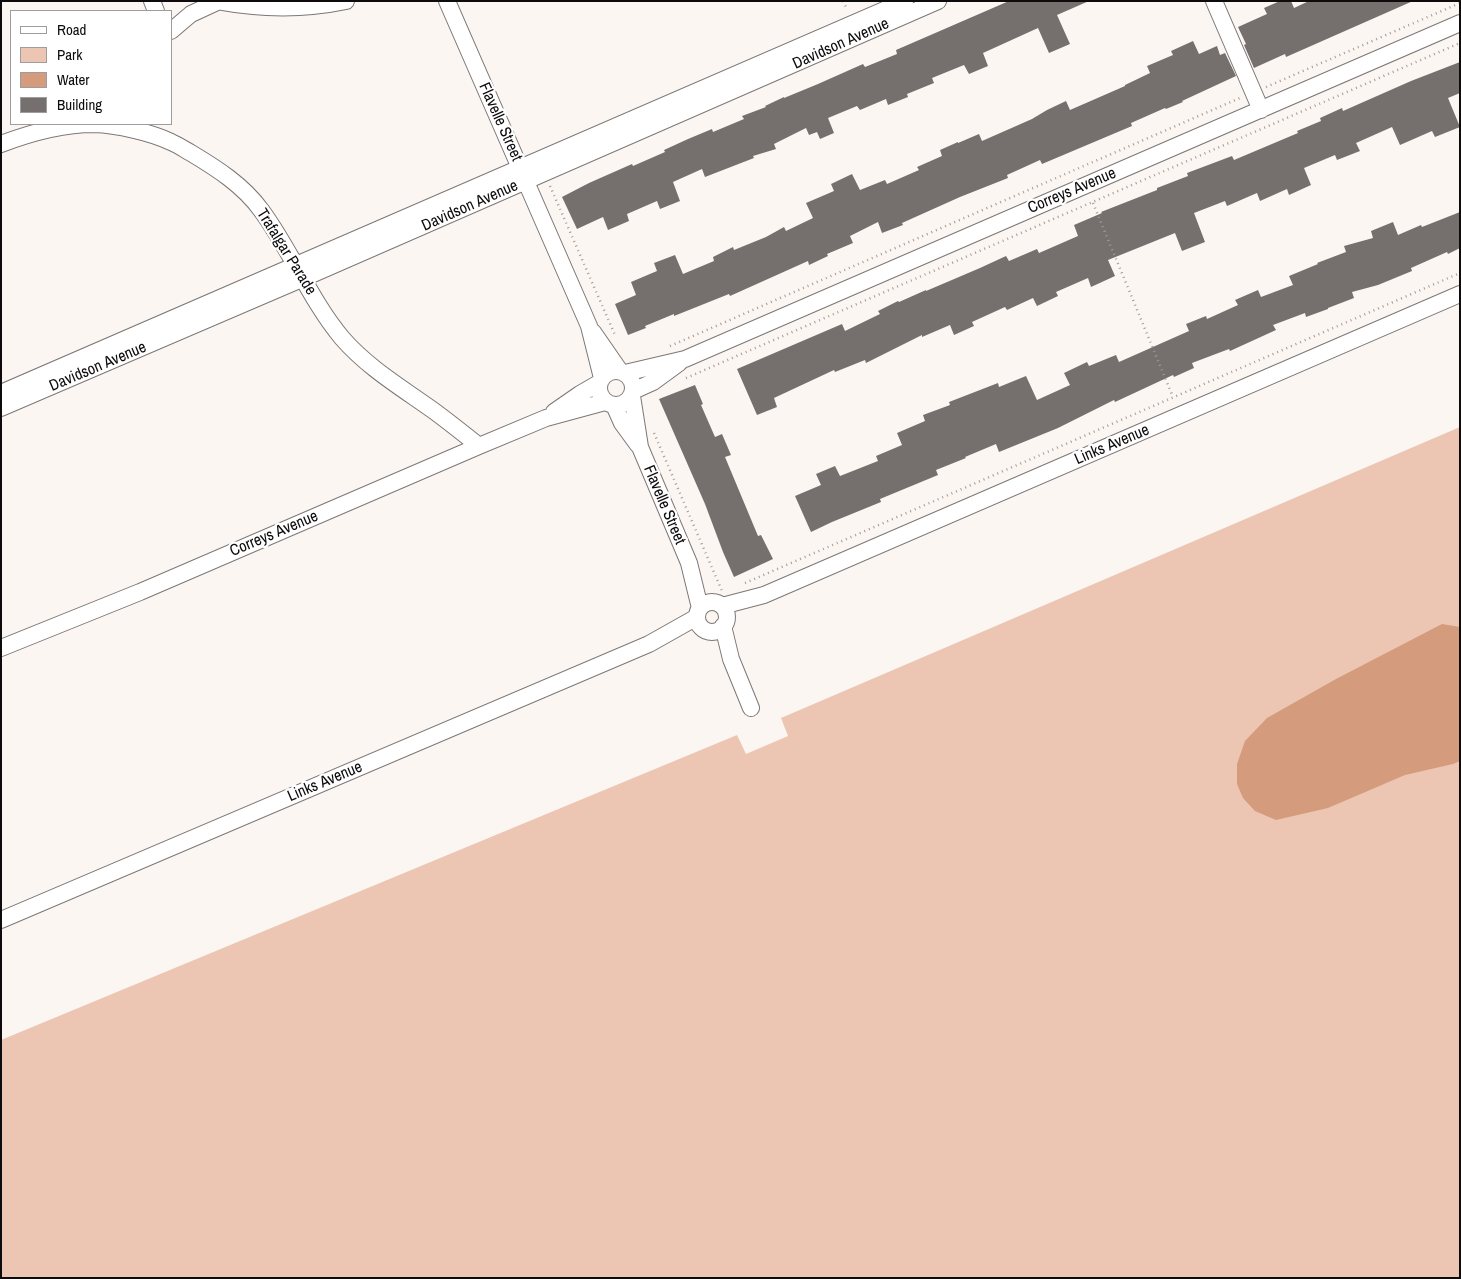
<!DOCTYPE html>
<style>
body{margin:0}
#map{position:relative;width:1461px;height:1279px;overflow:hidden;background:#fcf6f3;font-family:"Archivo Narrow",sans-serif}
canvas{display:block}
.frame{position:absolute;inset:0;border:2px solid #0d0b0b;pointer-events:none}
.legend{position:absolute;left:10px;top:10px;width:162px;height:115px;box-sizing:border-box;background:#fff;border:1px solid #9e9d9d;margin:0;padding:6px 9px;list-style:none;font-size:15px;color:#0d0b0b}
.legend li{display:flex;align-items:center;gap:10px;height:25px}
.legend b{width:25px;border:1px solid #9e9d9d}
</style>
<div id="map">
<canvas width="1461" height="1279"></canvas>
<div class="frame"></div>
<ul class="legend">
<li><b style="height:6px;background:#fff"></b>Road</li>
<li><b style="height:14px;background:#ecc6b2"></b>Park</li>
<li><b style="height:14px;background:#d49b7d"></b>Water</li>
<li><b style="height:14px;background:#75706d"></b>Building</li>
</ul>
</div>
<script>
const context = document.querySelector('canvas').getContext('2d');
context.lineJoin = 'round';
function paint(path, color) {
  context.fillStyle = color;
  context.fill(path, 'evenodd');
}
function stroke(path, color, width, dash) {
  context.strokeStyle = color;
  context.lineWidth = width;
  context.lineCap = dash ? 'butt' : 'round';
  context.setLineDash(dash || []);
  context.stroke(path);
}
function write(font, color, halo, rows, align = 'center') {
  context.font = font + ' "Archivo Narrow",sans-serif';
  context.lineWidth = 4.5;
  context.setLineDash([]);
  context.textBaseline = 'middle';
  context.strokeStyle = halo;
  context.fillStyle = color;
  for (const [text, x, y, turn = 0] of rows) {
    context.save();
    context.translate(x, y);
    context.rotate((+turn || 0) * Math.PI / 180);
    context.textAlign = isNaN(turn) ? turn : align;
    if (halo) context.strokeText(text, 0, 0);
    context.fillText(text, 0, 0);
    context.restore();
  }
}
paint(new Path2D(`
 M1460,427V1278H1V1040L737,735L746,754L788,736L781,718Z`), '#ecc6b2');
paint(new Path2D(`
 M1442,624L1460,627V761L1453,764L1405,775L1328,808L1276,820L1255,811L1243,798L1237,784V764L1245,741L1267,718L1336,679Z`), '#d49b7d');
paint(new Path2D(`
 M1009,1H1089L1057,15L1070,44L1049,53L1038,28L983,53L988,66L969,74L964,65L932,78L934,83L907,94L908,97L888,105L886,99L860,110L857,106L828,118L834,133L820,139L817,132L809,135L806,128L774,144L776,149L753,156L754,158L705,177L702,169L673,182L680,201L660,209L657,201L627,214L629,221L608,230L603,217L577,229L562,197L589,183L632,164L633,166L665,152L664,150L688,139L712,129L713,132L744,119L742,116L766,107L765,106L784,97V98L818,84L863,64L865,67L897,54L896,50Z
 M1280,1H1291L1294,8L1309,1H1413L1286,57L1285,54L1254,68L1244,45L1246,44L1238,27L1267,14L1264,8Z
 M1193,41L1199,54L1217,46L1220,55L1225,53L1236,76L1182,101L1183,102L1166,109L1165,108L1131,123L1132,126L1042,164L1040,160L1007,175L1008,178L960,197L902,223L903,225L882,233L878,222L850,236L853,243L827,254L828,256L809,265L808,261L730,296L729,294L674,316V314L645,326L646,328L628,335L615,304L636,295L631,282L657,271L654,263L675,255L683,274L714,261L713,257L733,247L734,250L766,237L784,227L786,231L813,218L806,203L834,191L831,184L852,174L860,190L885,180L887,184L919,170L917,167L942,156L940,150L958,142V143L979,134L982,141L1032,119L1047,110L1066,101L1070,110L1125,86V85L1150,73L1147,66L1173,55L1171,51Z
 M1460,62V93L1448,98L1460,127L1435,137L1432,131L1400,145L1392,127L1356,143L1360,151L1337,160L1335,155L1304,168L1311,185L1289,195L1287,189L1260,201L1257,193L1227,206L1225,201L1194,213L1205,242L1182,251L1175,233L1108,260L1115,276L1091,287L1088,278L1056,292L1058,296L1037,306L1033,298L1007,310L1005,307L972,322L974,326L954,335L950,325L922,337V335L866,363L865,360L835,372L834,370L774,398L777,407L757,415L737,369L842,324L845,331L880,314L878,311L898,301L899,302L926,290V291L980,268L1006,256L1009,261L1037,249L1039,253L1078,236L1074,225L1102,213L1101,212L1157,190V188L1188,176L1187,173L1232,156L1234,160L1298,133L1297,131L1321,121L1320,118L1342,108L1343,111L1411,81Z
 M1460,212V248L1448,254L1447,252L1411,268L1412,271L1378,285L1352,292L1354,298L1328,308V309L1306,317L1305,313L1273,325L1276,330L1230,351L1229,349L1192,363L1194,368L1174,377L1173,375L1115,402L1114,400L1058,428L999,452L996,444L965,457L966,458L936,470L938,475L880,499L881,502L832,522L811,532L795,496L821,485L816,474L835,466L840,476L878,461L876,456L902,445L897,433L925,421L923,415L950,405L949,402L998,383L999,387L1026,376L1037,400L1070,385L1064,373L1087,362L1089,366L1116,355L1119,362L1189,331L1186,324L1206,316L1207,319L1238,305L1235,300L1258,290L1261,297L1293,285L1289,276L1318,264L1317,263L1346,252L1344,246L1373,238L1371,231L1393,222L1398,235L1421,225L1422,227Z
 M695,385L703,404L701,405L715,437L722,434L731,455L725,457L758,536L761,535L773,559L734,577L723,552L705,504L659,399Z`), '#75706d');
const minor = new Path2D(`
 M152,1L156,11
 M216,1C259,9 303,10 346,1
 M447,1L589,326L602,378
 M1214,1L1261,110
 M171,31L191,14L217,2
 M1,144C30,133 62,124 94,124C117,125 150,132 171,142C178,145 184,149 191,153C216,168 243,185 261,210C291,250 310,300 342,338C368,368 402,388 434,411C449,422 464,434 479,446
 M593,332L620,371
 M599 388a17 17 0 1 1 34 0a17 17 0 1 1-34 0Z
 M625,373L685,359L1460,23
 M633,391L653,382L679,363
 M1,393L905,1
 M632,396L640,447L689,563L700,608
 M614,405L622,423L638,445
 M1,408L304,278L938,1
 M554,412L580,394L599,383
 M697 617a15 15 0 1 1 30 0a15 15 0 1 1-30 0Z
 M722,606L764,595L1460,294
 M723,626L731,659L751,708
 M1,648L140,592L479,446L546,418L605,402
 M1,920L649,644L697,617`);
stroke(minor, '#7d7876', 18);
stroke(new Path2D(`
 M843,1L847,9
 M1266,87L1460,3
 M550,186L615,335
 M1093,203L1173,397
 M670,346L1240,98
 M686,378L1460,43
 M654,433L722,591
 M745,583L1460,273`), '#a19c9a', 2.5, [1, 4]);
stroke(minor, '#fff', 16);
write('16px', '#0d0b0b', '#fff', [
 ["Davidson Avenue",841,44,-24],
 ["Flavelle Street",500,122,66],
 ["Correys Avenue",1072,191,-23],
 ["Davidson Avenue",470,206,-24],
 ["Trafalgar Parade",286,252,58],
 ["Davidson Avenue",98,367,-23],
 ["Links Avenue",1112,445,-23],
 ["Flavelle Street",664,505,67],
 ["Correys Avenue",274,534,-23],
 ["Links Avenue",325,782,-23]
]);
</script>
